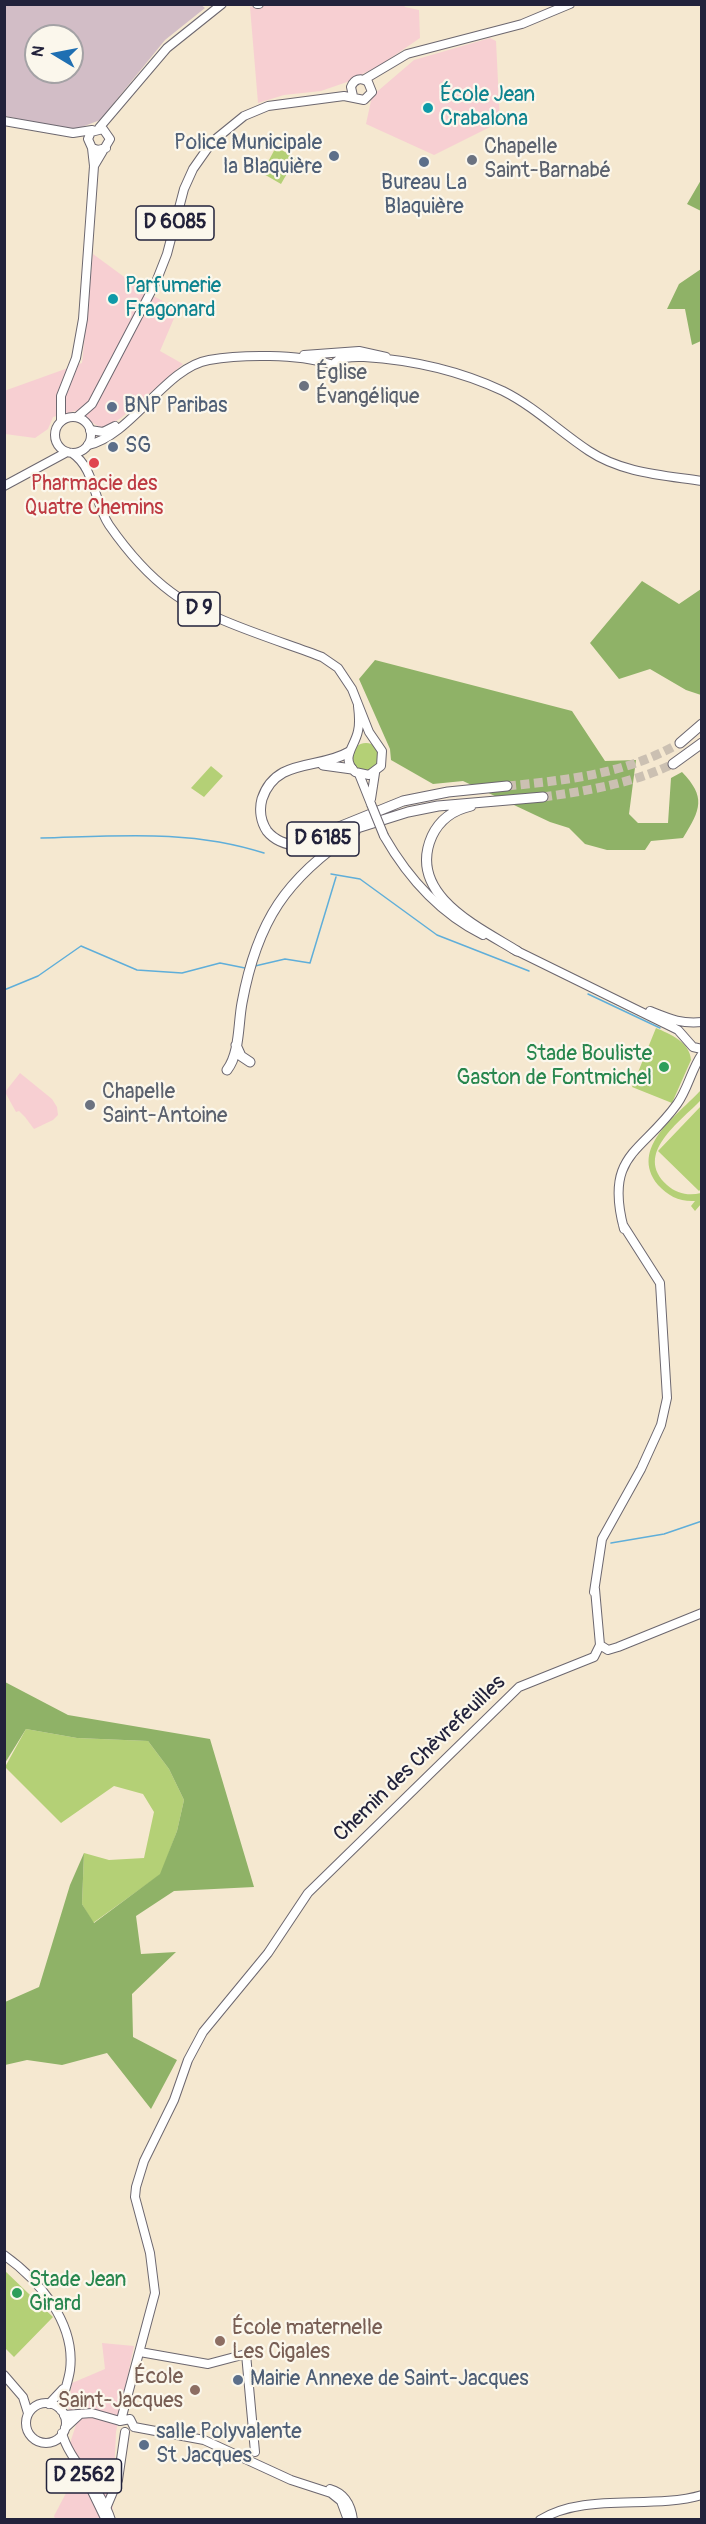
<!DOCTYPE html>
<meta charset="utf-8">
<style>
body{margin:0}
#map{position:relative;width:706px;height:2524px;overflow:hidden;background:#f5e8d0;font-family:Pangolin,sans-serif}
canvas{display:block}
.frame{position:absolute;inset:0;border:6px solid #22223b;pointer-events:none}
.north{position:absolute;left:24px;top:24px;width:60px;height:60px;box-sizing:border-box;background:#fbf7ec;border:2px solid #a4a2a5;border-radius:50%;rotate:280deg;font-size:16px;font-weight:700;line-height:24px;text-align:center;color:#22223b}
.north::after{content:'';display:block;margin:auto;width:21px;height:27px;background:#1f6fb2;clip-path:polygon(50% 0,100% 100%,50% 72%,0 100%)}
</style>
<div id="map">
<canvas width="706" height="2524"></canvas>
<div class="frame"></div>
<div class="north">N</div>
</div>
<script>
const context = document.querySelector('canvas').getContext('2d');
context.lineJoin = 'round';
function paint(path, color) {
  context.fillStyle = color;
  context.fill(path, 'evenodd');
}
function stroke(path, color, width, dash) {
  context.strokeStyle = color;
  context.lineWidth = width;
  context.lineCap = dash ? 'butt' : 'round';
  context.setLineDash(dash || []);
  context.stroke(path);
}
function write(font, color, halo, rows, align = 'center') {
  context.font = font + ' Pangolin,sans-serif';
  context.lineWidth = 4.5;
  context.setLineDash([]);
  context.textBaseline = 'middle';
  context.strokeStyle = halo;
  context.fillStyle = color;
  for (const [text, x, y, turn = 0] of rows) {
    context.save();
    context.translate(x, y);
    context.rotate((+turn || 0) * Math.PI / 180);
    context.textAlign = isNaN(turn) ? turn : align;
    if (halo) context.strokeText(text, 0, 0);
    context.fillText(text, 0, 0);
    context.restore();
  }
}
paint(new Path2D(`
 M259,4L404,5L405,7L419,10L420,38L382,64L347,82L321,91L284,95L258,103L250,7Z
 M490,38L496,41L500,122L434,155L366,124L372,96L414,60Z
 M93,254L142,290L178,309L160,351L183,364L121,418L102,429L75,411L53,417L48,429L35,438L5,434L4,391L82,363Z
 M20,1073L52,1099L57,1107L58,1115L53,1120L34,1129L25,1117L19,1111L16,1112L5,1092Z
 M102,2343L134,2346L116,2432L112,2519H55L54,2516L76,2474L70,2443L76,2425L68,2407L72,2383L105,2369Z`), '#f7cfd2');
paint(new Path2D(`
 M200,4L205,8L165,40L100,120L74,130L5,116L4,5ZM36,36H72V72H36Z`), '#d2bdc6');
paint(new Path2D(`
 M276,147L296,158L281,184L262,173Z
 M352 757a14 14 0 1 1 28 0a14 14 0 1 1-28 0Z
 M211,766L223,776L204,797L191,788Z
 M656,1028C670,1034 690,1042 691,1060L672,1103L632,1087Z
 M701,1090V1100C680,1122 633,1154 667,1185C677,1194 689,1196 701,1193V1204L695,1211L691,1206L695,1201C680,1202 668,1196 658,1185C628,1148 678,1115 701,1090Z
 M701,1106L702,1188L699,1191L658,1151Z
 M26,1729L77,1738L148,1741L169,1769L184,1800L177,1831L161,1874L93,1923L82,1904L84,1853L109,1860L144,1858L154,1812L143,1794L114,1786L61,1823L5,1767Z
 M4,2270L53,2317L14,2357L5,2348Z`), '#b4d076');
paint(new Path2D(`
 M701,180V211L687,204Z
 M701,269V341L692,345L685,309H667L679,284Z
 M642,581L679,604L701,589V695L686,690L650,669L619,679L590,643Z
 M375,660L572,711L605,761L636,760L629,814L638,823H668L671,778L682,772C706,797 701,809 683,838L651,841L645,850H607L585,844L569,828L550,822L463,781L433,784L391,760L390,749L359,679Z
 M5,1682L68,1715L210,1739L254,1887L174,1891L136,1916L141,1954L176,1952L132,1994L133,2037L177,2060L151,2109L107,2053L62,2065L27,2060L5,2065V2002L39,1987L70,1885L84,1853L82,1904L94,1923L160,1874L177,1831L184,1800L169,1769L148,1741L77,1738L26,1729L5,1763Z`), '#8fb267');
stroke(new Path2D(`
 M41,838C117,836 190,829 264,853
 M331,874L360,879L437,935L529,971
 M255,966L285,959L310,963L336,877
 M4,990L38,976L81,946L137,970L182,973L220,963L245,968
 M588,994L660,1028
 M611,1543L664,1534L702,1521`), '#5faed9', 1.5);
stroke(new Path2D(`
 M507,786C568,780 626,774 680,743
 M543,797C587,791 633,783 673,764`), '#cbc0b2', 9, [9, 4.5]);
const secondary = new Path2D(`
 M257,4H259
 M4,121L73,133L92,130
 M99,128L167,48L222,4
 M94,166L110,139L103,129L91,132L88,139L92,148L98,150L106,148
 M304,355L359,351L386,357
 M61,421V396L76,358L83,319L94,166L92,148
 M90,430L103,432L115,426
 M88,445C131,436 166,367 209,360C242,354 298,354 330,364C336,365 333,363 337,361C344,356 356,357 364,357C413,360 458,370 503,391C535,407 560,432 589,451C622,473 663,475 702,481
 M359,774L371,804
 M371,799L375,773
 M384,836C408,878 439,913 483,935
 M513,949L678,1030L693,1047L702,1049
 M650,1011C670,1019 681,1024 702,1022
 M624,1229C604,1154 642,1153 677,1104C688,1089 691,1070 702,1054
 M594,1592L602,1539L641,1469L661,1425L667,1398L660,1283L623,1225
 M600,1645L608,1650L618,1647L702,1613
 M4,2255C39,2280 76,2323 70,2370C68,2384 62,2396 61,2410
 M140,2352L208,2364L246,2354L255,2452
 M49,2404L63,2389
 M64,2415L92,2413L120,2421
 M121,2420L155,2293L150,2253L135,2197L136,2187L144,2161L174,2100L188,2060L203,2032L268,1953L308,1893L519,1687L594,1657L600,1645L595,1589
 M120,2421L130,2419L134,2427
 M134,2427L204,2440L291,2480L331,2493L341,2501L348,2520
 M65,2428L79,2415
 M93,2483C105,2483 111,2481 118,2470
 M330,2489C344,2493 351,2504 353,2520
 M107,2506L118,2480L125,2432
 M540,2520C585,2492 651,2510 702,2495`);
const primary = new Path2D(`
 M365,79L407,54L522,24L570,4
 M55 435a18 18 0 1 1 36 0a18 18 0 1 1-36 0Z
 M77,417L92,404L156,282L167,254L184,189L193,169L212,142L244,116L268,106L344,96L364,100L372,92L368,82C361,77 354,79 351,87L353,96
 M72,453C95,468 94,503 109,525C125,548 148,575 171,592C208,620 278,640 322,657L338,668L352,689L369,732L382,751L381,766L369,775L355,772C340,757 355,747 358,731C360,723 359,714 358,706
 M4,486L67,452
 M4,2375L23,2397L28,2413
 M26 2423a20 20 0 1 1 40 0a20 20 0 1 1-40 0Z
 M62,2433C69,2461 100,2486 111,2520
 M90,2487L104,2516`);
const highway = new Path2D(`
 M680,743L702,724
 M349,752C319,770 276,757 262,799C259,810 261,822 267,831C275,841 288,845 300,846L408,812L438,806L543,797
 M673,764L702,743
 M323,765L352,769
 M471,806C453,810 440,819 432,836C406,894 478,927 517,951
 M319,835L403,801L448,792L507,786
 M236,1045L241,1056L250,1062
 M227,1070C240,1053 238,1024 242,1003C257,921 286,878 355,832`);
stroke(secondary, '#6c676f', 10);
stroke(primary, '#6c676f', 10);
stroke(highway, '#6c676f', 11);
stroke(secondary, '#fff', 8);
stroke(primary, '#fff', 8);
stroke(highway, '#fff', 9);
const secondaryBridge = new Path2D(`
 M371,804L384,836`);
stroke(secondaryBridge, '#6c676f', 10, []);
stroke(secondaryBridge, '#fff', 8);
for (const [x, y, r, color] of [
 [428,108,6,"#0f9aa8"],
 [334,156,6,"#5c6f8a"],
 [472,160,6,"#6b7280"],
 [424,162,6,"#5c6f8a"],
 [113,299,6,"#0f9aa8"],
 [304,386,6,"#6b7280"],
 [112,407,6,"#5c6f8a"],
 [113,447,6,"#5c6f8a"],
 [94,463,6,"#e0444e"],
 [664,1067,6,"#2e9e5b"],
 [90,1105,6,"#6b7280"],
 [17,2293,6,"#2e9e5b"],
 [220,2341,6,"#8d6e63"],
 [238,2380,6,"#5c6f8a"],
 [195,2390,6,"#8d6e63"],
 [144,2445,6,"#5c6f8a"]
]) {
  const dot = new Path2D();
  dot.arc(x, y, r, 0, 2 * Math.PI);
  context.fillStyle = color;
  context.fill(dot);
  stroke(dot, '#fbf7ec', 2);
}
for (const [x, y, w] of [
 [175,223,78],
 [199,609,42],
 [323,839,72],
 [84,2476,75]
]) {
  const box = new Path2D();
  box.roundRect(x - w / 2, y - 17, w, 34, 4.5);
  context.fillStyle = '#fbf7ec';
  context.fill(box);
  stroke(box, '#22223b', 1.5);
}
write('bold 20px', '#22223b', null, [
 ["D 6085",175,223],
 ["D 9",199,609],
 ["D 6185",323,839],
 ["D 2562",84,2476]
]);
write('21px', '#0d838f', '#fbf7ec', [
 ["École Jean",440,96],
 ["Crabalona",440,120],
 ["Parfumerie",125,287],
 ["Fragonard",125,311]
], 'left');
write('21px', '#4e5e75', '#fbf7ec', [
 ["Police Municipale",322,144,"right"],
 ["la Blaquière",322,168,"right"],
 ["Bureau La",424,184,"center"],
 ["Blaquière",424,208,"center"],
 ["BNP Paribas",124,407],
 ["SG",125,447],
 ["Mairie Annexe de Saint-Jacques",250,2380],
 ["salle Polyvalente",156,2433],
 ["St Jacques",156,2457]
], 'left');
write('21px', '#5b616d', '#fbf7ec', [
 ["Chapelle",484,148],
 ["Saint-Barnabé",484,172],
 ["Église",316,374],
 ["Évangélique",316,398],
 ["Chapelle",102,1093],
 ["Saint-Antoine",102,1117]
], 'left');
write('21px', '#be3a42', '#fbf7ec', [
 ["Pharmacie des",94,485],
 ["Quatre Chemins",94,509]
]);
write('21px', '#27864d', '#fbf7ec', [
 ["Stade Bouliste",652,1055],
 ["Gaston de Fontmichel",652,1079],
 ["Stade Jean",29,2281,"left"],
 ["Girard",29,2305,"left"]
], 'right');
write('21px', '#22223b', '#fbf7ec', [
 ["Chemin des Chèvrefeuilles",420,1759,-44]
]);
write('21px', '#785e54', '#fbf7ec', [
 ["École maternelle",232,2329],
 ["Les Cigales",232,2353],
 ["École",183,2378,"right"],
 ["Saint-Jacques",183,2402,"right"]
], 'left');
</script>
